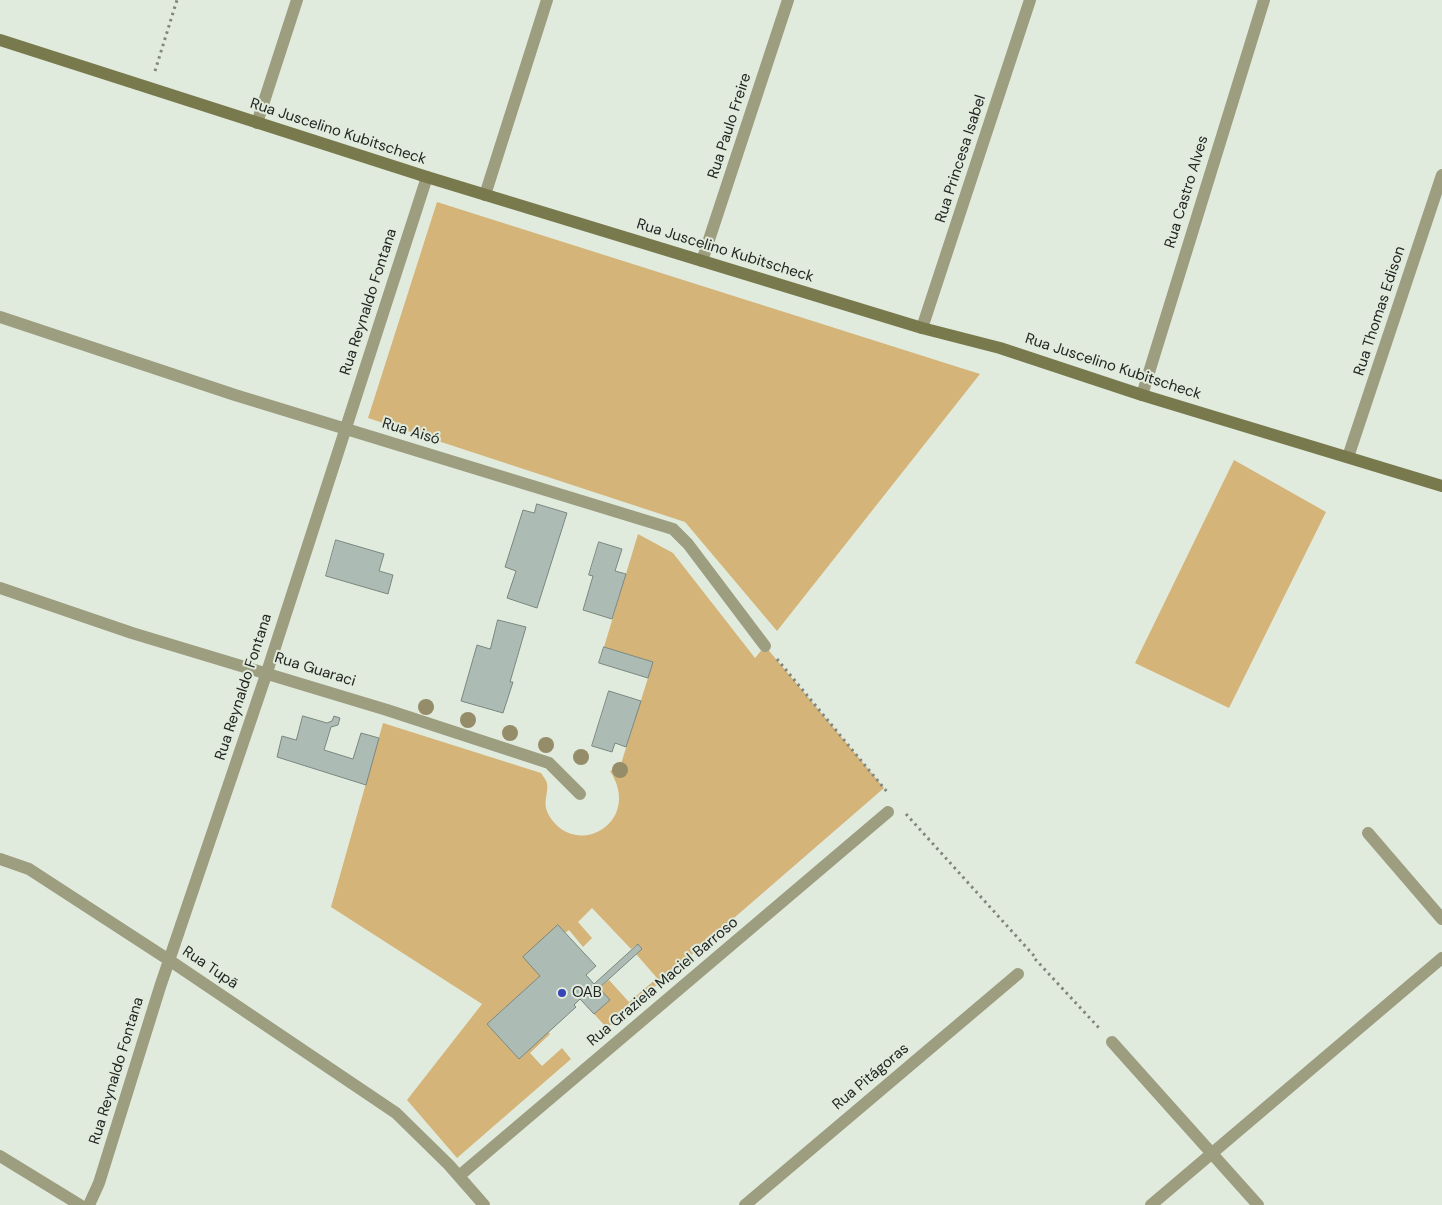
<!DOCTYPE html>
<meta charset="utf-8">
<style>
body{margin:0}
canvas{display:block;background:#e1ebdd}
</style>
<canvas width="1442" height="1205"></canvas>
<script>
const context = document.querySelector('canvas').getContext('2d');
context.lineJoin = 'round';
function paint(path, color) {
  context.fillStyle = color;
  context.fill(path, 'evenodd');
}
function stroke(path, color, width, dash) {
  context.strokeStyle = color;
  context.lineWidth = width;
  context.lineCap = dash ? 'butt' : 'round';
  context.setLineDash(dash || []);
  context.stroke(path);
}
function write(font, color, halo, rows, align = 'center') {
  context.font = font + ' "DM Sans",sans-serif';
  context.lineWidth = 4;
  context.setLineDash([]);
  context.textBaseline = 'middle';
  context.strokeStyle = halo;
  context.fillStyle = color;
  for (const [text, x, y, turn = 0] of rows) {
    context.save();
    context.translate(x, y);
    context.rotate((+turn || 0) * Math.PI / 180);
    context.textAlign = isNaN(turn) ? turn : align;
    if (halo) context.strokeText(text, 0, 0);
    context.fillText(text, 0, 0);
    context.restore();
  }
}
paint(new Path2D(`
 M437,202L980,374L777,631L685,522L368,418Z
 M1234,460L1326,512L1229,708L1135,663Z
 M638,534L673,553L755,658L765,646L884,788L607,1028L594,1014L609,1000L599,988L609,980L629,1002L657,978L636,954L642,949L638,944L631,949L592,908L578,922L592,938L583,947L569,930L565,933L558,925L540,976L487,1024L519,1059L548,1032L550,1034L530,1053L542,1066L562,1048L571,1059L457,1158L407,1100L482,1004L331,907L383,723L541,773C543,776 546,780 547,783C549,796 540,804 552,820C581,858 642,820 610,771L620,767L653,662L604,647Z`), '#d5b479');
const building = new Path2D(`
 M537,504L567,513L537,608L507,598L516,571L505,567L523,510L534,513Z
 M336,540L384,554L379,571L393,575L388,594L326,576Z
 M599,542L622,549L615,571L626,574L612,619L583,610L593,576L589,575Z
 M498,620L526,627L510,682H513L503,713L461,701L477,645L490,649Z
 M604,647L653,662L648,678L599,663Z
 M609,691L641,701L626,747L615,743L612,752L592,746Z
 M303,716L327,723L332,721L334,716L340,718L338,725L331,727L324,750L353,759L361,733L379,738L366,785L277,757L282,736L296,740Z
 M558,925L596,966L586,975L594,984L638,944L642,949L599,988L610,1000L594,1014L580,999L574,1005L576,1007L519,1059L487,1024L540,976L523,957Z`);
paint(building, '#acbbb3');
stroke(building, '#798780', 1);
stroke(new Path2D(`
 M155,71L177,0
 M777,659L888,793
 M906,814L1036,958
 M1035,959L1100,1029`), '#80867e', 3, [2.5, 4]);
stroke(new Path2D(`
 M257,123L297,0
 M485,195L547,0
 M702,261L788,0
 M0,317L235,395L673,529L688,544L765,646
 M922,328L1030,0
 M1142,395L1264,0
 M1348,457L1442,175
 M0,588L132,633L387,710L549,763L580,794
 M1368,833L1442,919
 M0,859L29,869L169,960L396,1113L449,1165L484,1205
 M1112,1042L1258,1205
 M0,1156L80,1205
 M459,1176L888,812
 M89,1205L99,1183L160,987L267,672L427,177
 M745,1205L1018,974
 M1151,1205L1442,958`), '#9d9d80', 12);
stroke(new Path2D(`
 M0,40L427,177L922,328L1000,348L1142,395L1442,486`), '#79794e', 12);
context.fillStyle = '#958c6a';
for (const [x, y] of [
 [426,707],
 [468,720],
 [510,733],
 [546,745],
 [581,757],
 [620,770]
]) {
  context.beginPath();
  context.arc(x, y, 8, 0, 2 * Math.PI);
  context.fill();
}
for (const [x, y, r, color] of [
 [562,993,5,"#3545b7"]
]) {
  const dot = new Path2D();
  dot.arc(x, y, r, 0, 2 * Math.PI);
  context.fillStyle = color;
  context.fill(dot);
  stroke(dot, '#e1ebdd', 2);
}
write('15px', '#232622', '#e1ebdd', [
 ["Rua Paulo Freire",730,126,-72],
 ["Rua Juscelino Kubitscheck",338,132,18],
 ["Rua Princesa Isabel",961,159,-72],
 ["Rua Castro Alves",1187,192,-73],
 ["Rua Juscelino Kubitscheck",725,251,17],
 ["Rua Reynaldo Fontana",369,302,-72],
 ["Rua Thomas Edison",1380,311,-72],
 ["Rua Juscelino Kubitscheck",1113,367,18],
 ["Rua Aisó",411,432,17],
 ["Rua Guaraci",315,670,17],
 ["Rua Reynaldo Fontana",244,687,-72],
 ["Rua Tupã",210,968,34],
 ["Rua Graziela Maciel Barroso",663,982,-40],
 ["Rua Reynaldo Fontana",117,1071,-73],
 ["Rua Pitágoras",871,1077,-40]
]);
write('15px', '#232622', '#e1ebdd', [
 ["OAB",572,993]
], 'left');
</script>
